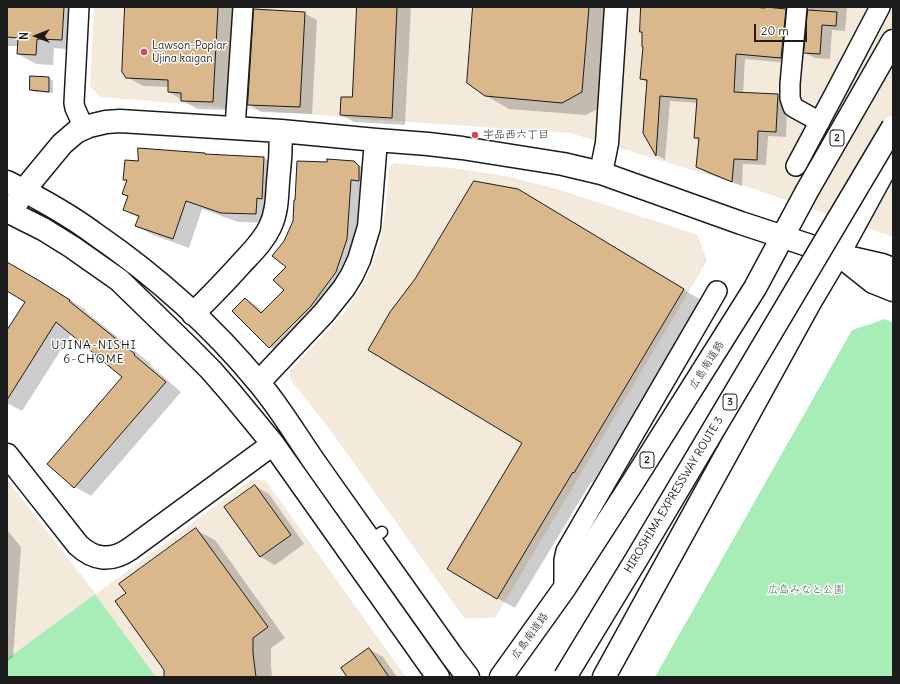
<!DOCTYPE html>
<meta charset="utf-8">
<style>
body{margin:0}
#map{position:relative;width:900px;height:684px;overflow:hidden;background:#fff;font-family:Delius,sans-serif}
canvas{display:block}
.frame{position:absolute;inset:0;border:8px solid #1c1c1c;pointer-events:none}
.north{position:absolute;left:16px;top:16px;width:40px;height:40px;-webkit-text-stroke:3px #fff;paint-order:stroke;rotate:270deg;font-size:11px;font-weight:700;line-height:16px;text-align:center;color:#1c1c1c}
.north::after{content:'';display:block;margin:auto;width:14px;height:18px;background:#1c1c1c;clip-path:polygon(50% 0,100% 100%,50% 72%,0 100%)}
.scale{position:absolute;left:754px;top:24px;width:53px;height:18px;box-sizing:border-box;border:2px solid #1c1c1c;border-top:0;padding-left:5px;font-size:12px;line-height:14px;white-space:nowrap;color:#1c1c1c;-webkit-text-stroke:3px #fff;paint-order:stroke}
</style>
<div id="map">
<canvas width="900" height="684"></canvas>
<div class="frame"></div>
<div class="north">N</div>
<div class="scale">20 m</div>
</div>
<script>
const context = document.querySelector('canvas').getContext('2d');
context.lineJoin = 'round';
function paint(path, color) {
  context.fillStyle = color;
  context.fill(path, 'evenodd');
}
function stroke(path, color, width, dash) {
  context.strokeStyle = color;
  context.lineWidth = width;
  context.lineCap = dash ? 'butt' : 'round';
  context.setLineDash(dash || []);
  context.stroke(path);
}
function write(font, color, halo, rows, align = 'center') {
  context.font = font + ' Delius,"Klee One",sans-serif';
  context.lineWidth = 3;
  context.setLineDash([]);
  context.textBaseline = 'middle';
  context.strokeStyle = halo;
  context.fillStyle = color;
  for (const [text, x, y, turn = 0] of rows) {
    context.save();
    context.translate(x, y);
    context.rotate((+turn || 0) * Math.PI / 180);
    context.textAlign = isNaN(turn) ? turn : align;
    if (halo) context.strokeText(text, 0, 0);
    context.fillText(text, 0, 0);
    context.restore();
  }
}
paint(new Path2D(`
 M94,7H893V237L751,188L570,133L364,119L100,97L90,86Z
 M394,163L460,169L505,176L557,189L698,235L707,261L495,618H464L331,431L290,379V371L344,313L354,298L364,282L373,263L380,242L386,206L389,168Z
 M252,479L266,481L406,677H156L95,594L7,659V480L96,594Z`), '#f4eadc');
paint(new Path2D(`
 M885,319L893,323V677H655L852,330Z
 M95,594L156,677H7V659Z`), '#a8ecb8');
paint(new Path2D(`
 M7,7H82L80,50L54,48L53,65L36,64L18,54V46H7Z
 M126,7H234L228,110L197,109L169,92V87L143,86L127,77Z
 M358,7H411L405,125L354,122L341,115L353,98Z
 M474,7H613L605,105L586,115L509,109L485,95Z
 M643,7H797L790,63L745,59L743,93L778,95L787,101L786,137L768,136L766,165L743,164L742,186L707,173L697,167L699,140L695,138L698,103L670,101L665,160L657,155L644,133L648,83L641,79L644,47L643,33L641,31Z
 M809,7H847L845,31L832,30L830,59L815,58L805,53Z
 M304,13L317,20L312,114L261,112L249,104Z
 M49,78L53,81V93L35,92L31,90Z
 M205,154L208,155L264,158L280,167L272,223L238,222L202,209L189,248L153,235L136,226L139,218L125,210L129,197L128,181L124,179L139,162Z
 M354,162L365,169L357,245L346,277L280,353L270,347L245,299L256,305L263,312L285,290L287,267Z
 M536,201L701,300L592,483L591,482L515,608L497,598L524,442Z
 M7,262L55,290L86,310L85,311L151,364L150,365L181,392L91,496L75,487L124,377L71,334L22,411L7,403V332L26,301L7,290Z
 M255,486L269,494L304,544L275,565L261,557L225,507Z
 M7,530L21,547L13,657L7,661Z
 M196,530L215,540L285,638L271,648V664L272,677H165Z
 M369,649L383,657L397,677H348Z`), '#0003');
const building = new Path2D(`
 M7,7H64L62,40L37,39L36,55L17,54L18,38L7,37Z
 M125,7H218L213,102L181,101V93L168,92V80L126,78L122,72Z
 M357,7H397L392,118L340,115L341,97H352Z
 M473,7H589L582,92L562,103L485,96L467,83Z
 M641,7H751L765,8V7H766L786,9L781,58L736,54L734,92L778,94L776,132L758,131L757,160L734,159L732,182L696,167L699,138H694L697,99L660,96L656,156L643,133L647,80L640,79L643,47H642V32H640Z
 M254,9L305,12L300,107L248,105Z
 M808,10L837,12L836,26L822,25L820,54L804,53Z
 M30,76L49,77V92L30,90Z
 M138,148L205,153V154L264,157L262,199L257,198L256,214L221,213L186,201L173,239L135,226L139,216L123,210L128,196L122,194L127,180H123L125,160L138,161Z
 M327,159L354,161L359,166V181L351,180L347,239L336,272L311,306L269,348L232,311L245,298L261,313L284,290L273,280L286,267L272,256L284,241L293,221L294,200H295L297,161L327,162Z
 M474,181L518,189L684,289L574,473L573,472L556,500L497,599L447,569L522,443L368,350L390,312L415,279Z
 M7,262L38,280L70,300L69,301L135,354L134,355L166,382L74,488L47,464L122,377L56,322L7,400V330L25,302L7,291Z
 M255,485L291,535L260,557L224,507Z
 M196,528L268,627L253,638V653L256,677H164V670L115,601L126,593L119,584Z
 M369,648L389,677H347L341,668Z`);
paint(building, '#dab88c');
stroke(building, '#1c1c1c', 1);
const service = new Path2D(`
 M370,540L382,532`);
const minor = new Path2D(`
 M79,7L74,103L75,108L84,128
 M797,7L790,84V98L793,107L820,122
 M235,128L243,7
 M796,166L835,93L880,7
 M564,589V560L566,551L717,291`);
const tertiary = new Path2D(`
 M601,173L607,143L616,7
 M7,182C37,197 68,214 95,234C156,276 212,326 259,383C281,409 298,439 318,467C363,530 407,593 452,656L468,677
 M7,211L43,229L72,247L119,280L189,348L211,370L231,393L273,444L438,677
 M11,213L24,190L62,144L76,132L89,126L106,122L120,121L281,131L376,140L428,144L462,148L563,164L601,173L741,223L838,255L882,265L893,269
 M844,259L873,282L893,290
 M193,314C209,298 225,282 240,265C251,253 263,242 270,227C277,213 277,197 278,182C280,165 281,148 281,131
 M259,382L324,313L344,288L352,275L359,260L369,227L376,140
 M7,455L78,545C94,560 111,562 130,549L273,444`);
const trunk = new Path2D(`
 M501,677L564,589L633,482L755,288L807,191L893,41
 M604,677L809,304L838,255L893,154`);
stroke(service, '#1c1c1c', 13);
stroke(minor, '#1c1c1c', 22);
stroke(tertiary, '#1c1c1c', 25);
stroke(trunk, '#1c1c1c', 25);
stroke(service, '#fff', 10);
stroke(minor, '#fff', 19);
stroke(tertiary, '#fff', 22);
stroke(trunk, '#fff', 22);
const motorwayBridge = new Path2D(`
 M565,677L636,560L893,127`);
stroke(motorwayBridge, '#1c1c1c', 25, []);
stroke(motorwayBridge, '#fff', 22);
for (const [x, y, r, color] of [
 [144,52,4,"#d1495b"],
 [475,135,4,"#d1495b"]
]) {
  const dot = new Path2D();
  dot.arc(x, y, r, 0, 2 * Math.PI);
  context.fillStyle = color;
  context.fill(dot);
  stroke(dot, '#fff', 1.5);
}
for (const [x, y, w] of [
 [837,138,14],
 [730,402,14],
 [647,460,14]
]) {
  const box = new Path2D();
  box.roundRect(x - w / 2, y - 8, w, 16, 3);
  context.fillStyle = '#fff';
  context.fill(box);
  stroke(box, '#1c1c1c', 1);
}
write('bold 10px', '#1c1c1c', null, [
 ["2",837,138],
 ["3",730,402],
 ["2",647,460]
]);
write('11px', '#1c1c1c', '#fff', [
 ["Lawson-Poplar",152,46],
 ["Ujina kaigan",152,59],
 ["宇品西六丁目",483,135]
], 'left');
write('11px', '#1c1c1c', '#fff', [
 ["広島南道路",707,365,-58],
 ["HIROSHIMA EXPRESSWAY ROUTE 3",674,495,-59],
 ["広島南道路",530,636,-54]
]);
write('11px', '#465a4b', '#fff', [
 ["広島みなと公園",806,590]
]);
context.letterSpacing = '1px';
write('12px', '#1c1c1c', '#fff', [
 ["UJINA-NISHI",94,346],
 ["6-CHOME",94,360]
]);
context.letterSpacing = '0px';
</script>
